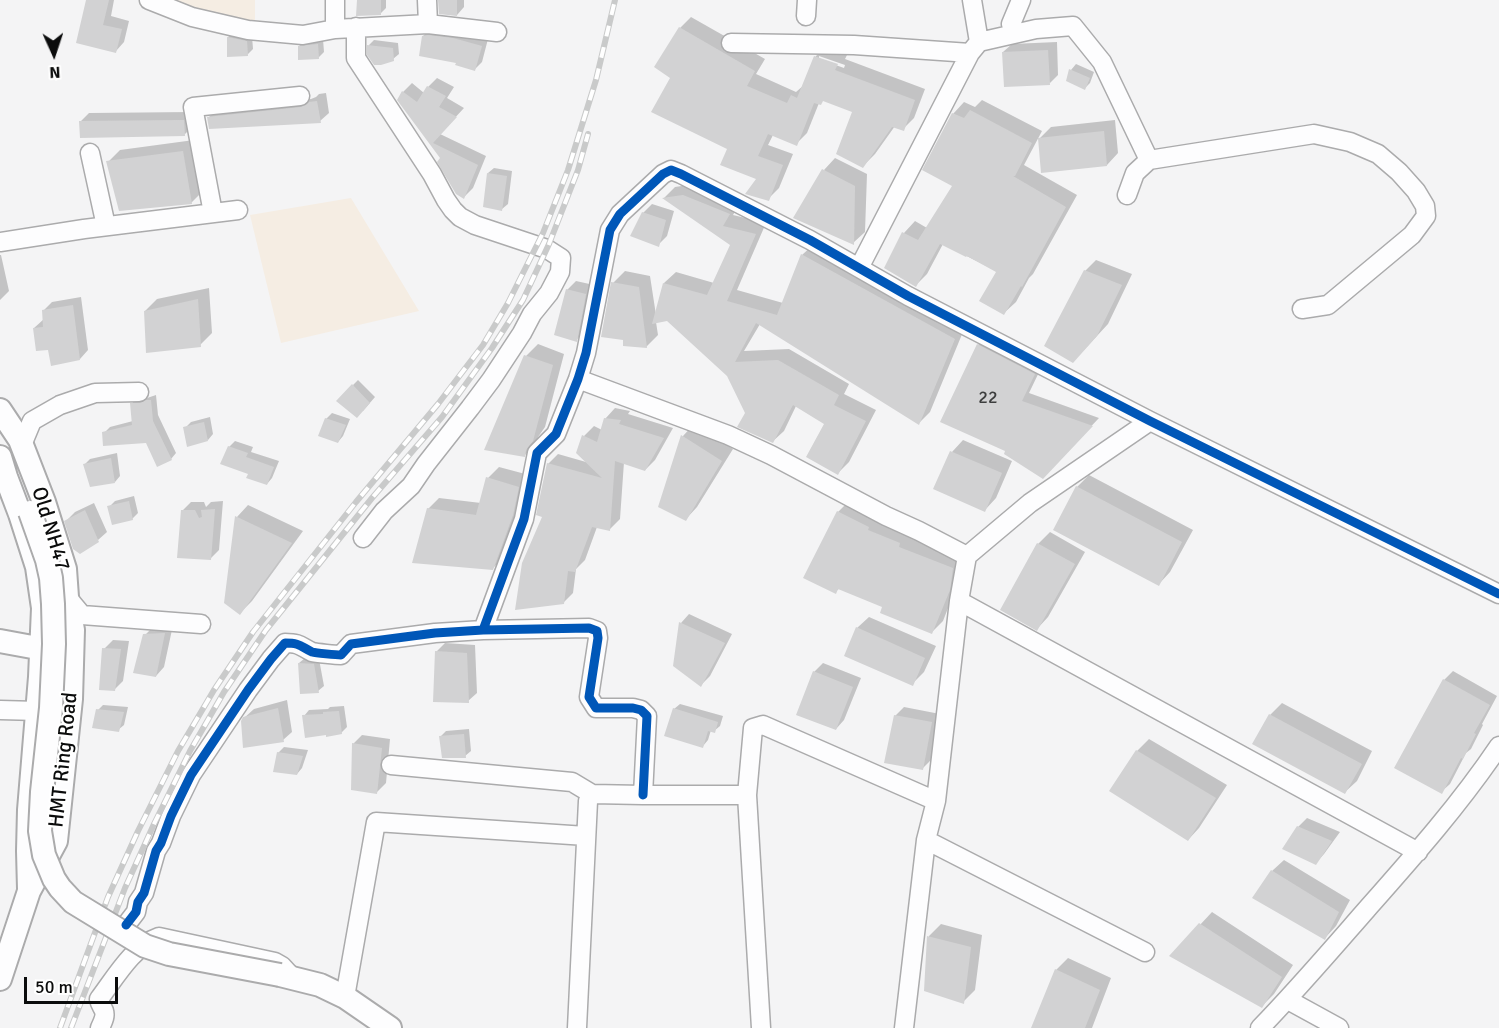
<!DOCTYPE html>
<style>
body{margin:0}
#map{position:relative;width:1499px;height:1028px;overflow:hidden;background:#f4f4f5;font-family:Signika,sans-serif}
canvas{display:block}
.north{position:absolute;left:24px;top:24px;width:60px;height:60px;-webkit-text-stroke:4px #fff;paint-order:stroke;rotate:177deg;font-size:16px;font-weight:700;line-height:24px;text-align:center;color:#0b0c0c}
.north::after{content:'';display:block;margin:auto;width:21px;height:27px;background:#0b0c0c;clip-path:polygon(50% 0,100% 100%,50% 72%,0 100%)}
.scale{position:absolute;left:24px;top:977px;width:94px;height:27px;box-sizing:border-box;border:3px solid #0b0c0c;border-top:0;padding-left:8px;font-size:18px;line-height:21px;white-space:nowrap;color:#0b0c0c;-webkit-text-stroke:4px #fff;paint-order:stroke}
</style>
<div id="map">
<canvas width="1499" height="1028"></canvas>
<div class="north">N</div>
<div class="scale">50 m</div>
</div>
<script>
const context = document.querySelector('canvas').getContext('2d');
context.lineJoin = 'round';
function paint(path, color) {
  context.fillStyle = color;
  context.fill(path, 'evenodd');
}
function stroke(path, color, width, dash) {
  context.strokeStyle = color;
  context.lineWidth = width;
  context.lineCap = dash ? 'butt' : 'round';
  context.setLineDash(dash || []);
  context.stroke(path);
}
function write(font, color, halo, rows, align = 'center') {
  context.font = font + ' Signika,sans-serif';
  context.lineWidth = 4.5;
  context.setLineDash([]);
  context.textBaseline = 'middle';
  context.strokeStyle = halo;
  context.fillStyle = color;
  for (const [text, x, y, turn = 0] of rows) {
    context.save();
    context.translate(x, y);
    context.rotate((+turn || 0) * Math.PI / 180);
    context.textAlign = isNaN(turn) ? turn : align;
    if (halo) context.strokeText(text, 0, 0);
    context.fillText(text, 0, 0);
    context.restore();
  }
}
paint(new Path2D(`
 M168,0H255V25L191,10Z
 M351,198L419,311L281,343L250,215Z`), '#f5ede3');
paint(new Path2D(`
 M88,0H114L111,16L129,21L124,42L116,51Z
 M359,0H386V8L380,14Z
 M440,0H464V7L457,15Z
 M691,17L765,59L756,74L796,92L804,85L816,56L827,45L848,53L845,59L925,89L914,118L903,129L895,126L875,154L863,166L854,111L824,100L819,103L807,133L796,144L773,135L768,145L793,154L779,188L768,199L758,178L728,148L672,77L680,28ZM819,56L845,65L844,68L819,59Z
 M430,29L488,39L482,62L475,69L458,62L423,36Z
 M234,32L252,36L253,49L247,55H229L228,37Z
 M323,39L324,52L318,58L299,46L305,41Z
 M374,40L398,43L399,54L393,59L369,54V45Z
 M1057,42L1058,75L1050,83L1003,52L1012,44Z
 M1076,64L1094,72L1090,83L1085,88L1067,80L1071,70Z
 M437,78L454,87L447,98L464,108L440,134L486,156L473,188L464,197L441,158L399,100L403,92L412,83L424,93L428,87Z
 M326,93L329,113L320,121L209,117L217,109L311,99L316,97L319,94Z
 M982,100L1042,131L1024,165L1077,195L1033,274L1029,278L1016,302L1004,313L998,272L943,244L927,274L916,285L886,268L904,233L915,221L927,228L954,185L953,114L964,102L975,107Z
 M192,112L193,126L184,135L80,122L89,113Z
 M1115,120L1118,153L1107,165L1039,139L1051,127Z
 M194,140L203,191L191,203L108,162L120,150Z
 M835,158L867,174L865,232L853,243L824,170Z
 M494,168L512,171L508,204L502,209L488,173Z
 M695,184L740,203L733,215L766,223L737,290L783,303L802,255L814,244L965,327L930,412L919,423L760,324L744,351L789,349L849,384L844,394L876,410L849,462L838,473L826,424L796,406L784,431L772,442L747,413L729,375L667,320L656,322L658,335L646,347L613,283L625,271L650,276L656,315L664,283L676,272L714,283L732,245L664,198L675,187Z
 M652,204L674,211L667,236L658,245L643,213Z
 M0,255H1L9,291L0,300Z
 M1096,260L1132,274L1108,324L1084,350L1085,271Z
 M576,281L594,285L585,332L576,340L567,290Z
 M209,288L212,333L200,345L145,311L157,299Z
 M81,297L88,350L80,359L49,348L34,328L44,319L43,311L52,302Z
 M986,337L1042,366L1029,393L1099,418L1043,477L978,345Z
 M538,344L564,354L545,427L538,437L536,444L524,456L526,356Z
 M358,380L375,397L363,411L353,385Z
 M156,395L158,415L176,453L171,459L147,442L104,433L110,427L133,421L131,404L137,399L147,398Z
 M615,408L630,411L628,414L673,428L655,460L645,470L624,462L620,519L610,529L597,527L585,560L576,569L573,593L563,603L544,516L548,464L558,454L586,462L584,436L594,426L602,430L605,419Z
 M332,413L350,419L343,436L338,442L326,419Z
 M210,417L213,434L208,440L185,428L191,422Z
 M694,424L733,449L697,507L686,519L660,506L683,436Z
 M963,440L1012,461L996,498L985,510L952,452Z
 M235,441L253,447L251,452L279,461L272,478L267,484L250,473L229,447Z
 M117,453L120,476L115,482L85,464L90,459Z
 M499,467L529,475L504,557L492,569L428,509L439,498L481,503L488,478Z
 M1089,475L1193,530L1170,572L1159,584L1077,487Z
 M134,496L138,513L132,519L109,507L115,501Z
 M223,501L219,550L210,559L182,511L191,502H204L206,507L211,502Z
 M849,501L964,557L960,577L943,621L932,632L884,606L840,588L835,592L838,512Z
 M94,503L107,532L98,540L66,521L75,512Z
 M248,505L303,531L252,601L240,613L226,602L237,517Z
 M1050,532L1085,552L1048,617L1037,629L1038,544Z
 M689,614L732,634L710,676L701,685L681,623Z
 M869,617L936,646L924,672L912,684L857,628Z
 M173,625L164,667L156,676L145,635L154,626Z
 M113,640L129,641L123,681L115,689L104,649Z
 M445,643L475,645L477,693L468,701L436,652Z
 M305,658L319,659L324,686L318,691L299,663Z
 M823,663L861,678L844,720L836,729L814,672Z
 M1453,671L1497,696L1482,724L1483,725L1471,749L1466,753L1450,784L1441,792L1444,680Z
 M287,700L292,732L283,740L244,718L254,709Z
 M1282,703L1372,751L1357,781L1345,792L1270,715Z
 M680,704L723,716L720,726L714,731L711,730L708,740L703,746L674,709Z
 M103,705L128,707L124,725L118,730L98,710Z
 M344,706L347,727L341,733L304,716L309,710L328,709L330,707Z
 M904,707L940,714L931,760L923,768L895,716Z
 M469,729L471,751L465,756L441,736L446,731Z
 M362,735L390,739L386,783L377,792L353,744Z
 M1149,739L1227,785L1199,828L1188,840L1137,751Z
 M284,747L308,750L302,768L297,774L278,753Z
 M1307,818L1340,832L1324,854L1316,863L1298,827Z
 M1284,860L1350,900L1336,926L1325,938L1272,871Z
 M1212,912L1293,965L1274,994L1262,1006L1172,955Z
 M941,924L982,935L975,990L963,1002L926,990L929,936Z
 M1068,958L1111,978L1092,1028H1033L1056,970Z`), '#0003');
paint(new Path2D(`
 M86,0H109L103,25L122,29L116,53L76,43Z
 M357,0H381V15L356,16Z
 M438,0H457V16L439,14Z
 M679,27L755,71L747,86L787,103L791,95L797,98L814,56L838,64L835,70L915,100L904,131L892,127L863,168L836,154L852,112L823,101L821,105L814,103L797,146L768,134L758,156L783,165L769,201L745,194L756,179L720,165L727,149L651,112L670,78L654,67Z
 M428,35L453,38L482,46L475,71L455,65L456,63L419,56L422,36Z
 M227,37L247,41L248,56L227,57Z
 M318,44L319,59L298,60V46Z
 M367,45L393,48L394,61L381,65H374L367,55Z
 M1048,50L1050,85L1004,87L1002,52Z
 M1069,69L1090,78L1085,90L1066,81Z
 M427,86L446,96L439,107L457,117L433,143L478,165L464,199L456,194L437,162L440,158L397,100L402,91L417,102Z
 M317,101L321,123L209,129L207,117L301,107L306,105L309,102Z
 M970,110L1032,143L1015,176H1013L1066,207L1022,287L1021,286L1004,315L979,301L996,272L967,256L966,257L940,244L916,287L884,268L902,232L918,240L952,186L922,170L952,113L964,118Z
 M184,120L185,136L80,138L79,121Z
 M1104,131L1107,166L1041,173L1038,138Z
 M183,151L192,204L119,211L106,161Z
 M822,169L855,186L854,245L793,218Z
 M487,173L507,176L502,211L483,207Z
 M683,195L730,214L723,226L756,234L727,301L777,315L801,254L955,339L919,425L756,323L735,362L778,360L839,395L834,405L866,421L838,475L806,457L824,424L793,405L773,443L737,427L745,413L727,376L667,321L652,324L663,283L707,295L730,245L662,198Z
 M642,212L666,220L659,247L630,236Z
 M1084,270L1122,285L1097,336L1073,363L1044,346Z
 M611,282L639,287L647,348L623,346V340L601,337Z
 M566,289L586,294L577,342L554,335Z
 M198,299L201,347L146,353L144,311Z
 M73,305L80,360L51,366L48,350L36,351L33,328L43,327L42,310Z
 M977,344L1035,374L1022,401L1093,426L1043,479L1004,454L1005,451L940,422Z
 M524,355L553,365L533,441L526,450L525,457L484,450Z
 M352,384L370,403L357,418L336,401Z
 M146,400H151L153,421L172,460L157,467L146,443L103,446L102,432L132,425L130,403H140Z
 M325,418L346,425L338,443L318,436Z
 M604,418L621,420L619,424L664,438L645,471L615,461L610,531L592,527L575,572L568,571L564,604L515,610L522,563L542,517L536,515L547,463L602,478L576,453L582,435L597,442Z
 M204,422L208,441L187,447L183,427Z
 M681,435L722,461L686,521L658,507Z
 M228,446L248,453L246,457L274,467L267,485L246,478L248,474L220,464Z
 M950,451L1002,473L985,512L933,489Z
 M111,458L115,483L90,487L83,464Z
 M486,477L519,487L513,515L493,570L412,563L427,508L476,515Z
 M1076,486L1182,542L1159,586L1053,530Z
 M129,501L133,520L112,525L107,506Z
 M215,509L211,560L177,558L181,510H195L199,518L202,517L201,510Z
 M85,510L99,542L80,554L73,549L64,521Z
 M837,511L869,527L868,530L900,543L899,547L953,568L950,590L932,634L880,613L882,607L838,589L836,594L803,578Z
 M235,516L292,543L240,615L224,603Z
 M1037,543L1075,564L1037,631L1000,610Z
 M679,622L725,643L701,687L673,666Z
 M856,627L925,658L913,686L844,656Z
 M165,633L156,677L133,673L143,634Z
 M102,648L121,649L115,691L99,690Z
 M435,651L467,653L469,703L433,702Z
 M298,663L314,664L319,693L300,694Z
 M813,671L853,687L836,730L796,715Z
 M1443,679L1490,705L1474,733L1476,734L1463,759L1461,758L1442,794L1394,768Z
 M278,708L284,742L243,748L241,721L243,717Z
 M673,708L718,722L715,733L708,731L703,748L664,736Z
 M96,709L124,712L119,732L92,728Z
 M339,711L342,734L326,737V735L305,738L302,715L323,714V712Z
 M1269,714L1362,764L1345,794L1252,744Z
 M894,715L932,722L923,770L884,763Z
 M464,734L466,758H442L439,736Z
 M352,743L382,748L377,794L351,790Z
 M1136,750L1216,798L1188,841L1109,791Z
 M277,752L303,756L297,775L273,772Z
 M1297,826L1332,841L1316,865L1282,849Z
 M1271,870L1339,912L1325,940L1252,898Z
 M1199,923L1282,977L1262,1008L1169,956Z
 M927,936L971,947L964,1004L924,991Z
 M1055,969L1100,990L1085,1028H1031Z`), '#d2d2d3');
const minor = new Path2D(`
 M149,0L192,17L248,30L303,35L335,29L428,24L427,0
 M335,0V29
 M806,16L807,0
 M428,24L497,32
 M1011,24L1021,0
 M356,27V58L432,174L446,200L453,210L460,217L475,225L547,249L561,258L560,272L549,293L532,314L522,333L491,380L470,408L426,464L411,486L384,511L363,538
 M979,42L1036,29L1073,26L1102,62L1149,160
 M731,43L854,45L970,53
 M90,153L106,226
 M1127,195L1135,173L1149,160L1314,134L1350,142L1378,154L1399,172L1416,191L1425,206L1426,216L1412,235L1328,305L1302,309
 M213,213L193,107L300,96
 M0,242L84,229L238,210
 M859,268L970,53L979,42L972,0
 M578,379L728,435L771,455L886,516L919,531L967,556
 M22,445L32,421L60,405L95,393L139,392
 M67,597L82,615L201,624
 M959,601L1418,852
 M483,630L524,519L537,453L556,434L578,379L586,353L610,230L620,214L663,174L671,170L681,174L810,240L908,296L1150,421L1499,594
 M0,710L38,711
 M391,765L572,782L592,794
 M747,795L753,728L763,725L936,801L926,840L904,1028
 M936,801L959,601L967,556L1030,503L1150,421
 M926,840L1145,952
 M126,925L136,912L138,902L144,893L156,851L161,843L171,816L191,775L248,690L271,659L285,643C300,643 300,646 312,652C316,653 336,655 341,655L351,644L435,633L483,630L589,628L597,631L598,638L589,697L596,708H633L641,710L647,716L643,795
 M345,997L376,822L586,836
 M1288,1000L1339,1028
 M100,1028C102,1023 106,1017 104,1011C102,1006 100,1005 99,999C115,978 133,946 159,937L275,962L282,966L293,978
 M577,1028L588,801L592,794L643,795H747L761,1028
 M1260,1028C1297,990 1332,949 1367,909C1413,857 1460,804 1499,746`);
const major = new Path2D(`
 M0,410L20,440L44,502L65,569L67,597L73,630L71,699L56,841L29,891L0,979
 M0,457L6,477L20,514L37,567L43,608L40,677L29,810L28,851L29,889
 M0,641L54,651
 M280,975L320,985L345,997L390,1028`);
stroke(minor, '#ababac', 21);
stroke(major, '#ababac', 26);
stroke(minor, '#fdfdfe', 18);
stroke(major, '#fdfdfe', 22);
const rail = new Path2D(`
 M60,1028L108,897L138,831L178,751L214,690L253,632L356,502L438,404L483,345L508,303L543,233L568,170L596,80L615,0
 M71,1028L125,888L154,824L190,751L224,692L266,630L372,498L442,417L492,348L523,300L549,244L578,170L588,134`);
stroke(rail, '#c9caca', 6);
stroke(rail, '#fff', 4, [11]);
const majorBridge = new Path2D(`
 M30,512L47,560L51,578L53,604L54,644L51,708L42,792L40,831L44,855L54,879L60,888L73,902L145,946L169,954L280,975`);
stroke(majorBridge, '#ababac', 26, []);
stroke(majorBridge, '#fdfdfe', 22);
stroke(new Path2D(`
 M483,630L524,519L537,453L556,434L578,379L586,353L610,230L620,214L663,174L671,170L681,174L810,240L908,296L1150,421L1499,594
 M126,925L136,912L138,902L144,893L156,851L161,843L171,816L191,775L248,690L271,659L285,643C300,643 300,646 312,652C316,653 336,655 341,655L351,644L435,633L483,630L589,628L597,631L598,638L589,697L596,708H633L641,710L647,716L643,795`), '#0057b8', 9);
write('18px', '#3d3e3e', null, [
 ["22",988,398]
]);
write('21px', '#0b0c0c', '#fff', [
 ["Old NH47",50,529,73],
 ["HMT Ring Road",64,760,-84]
]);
</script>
